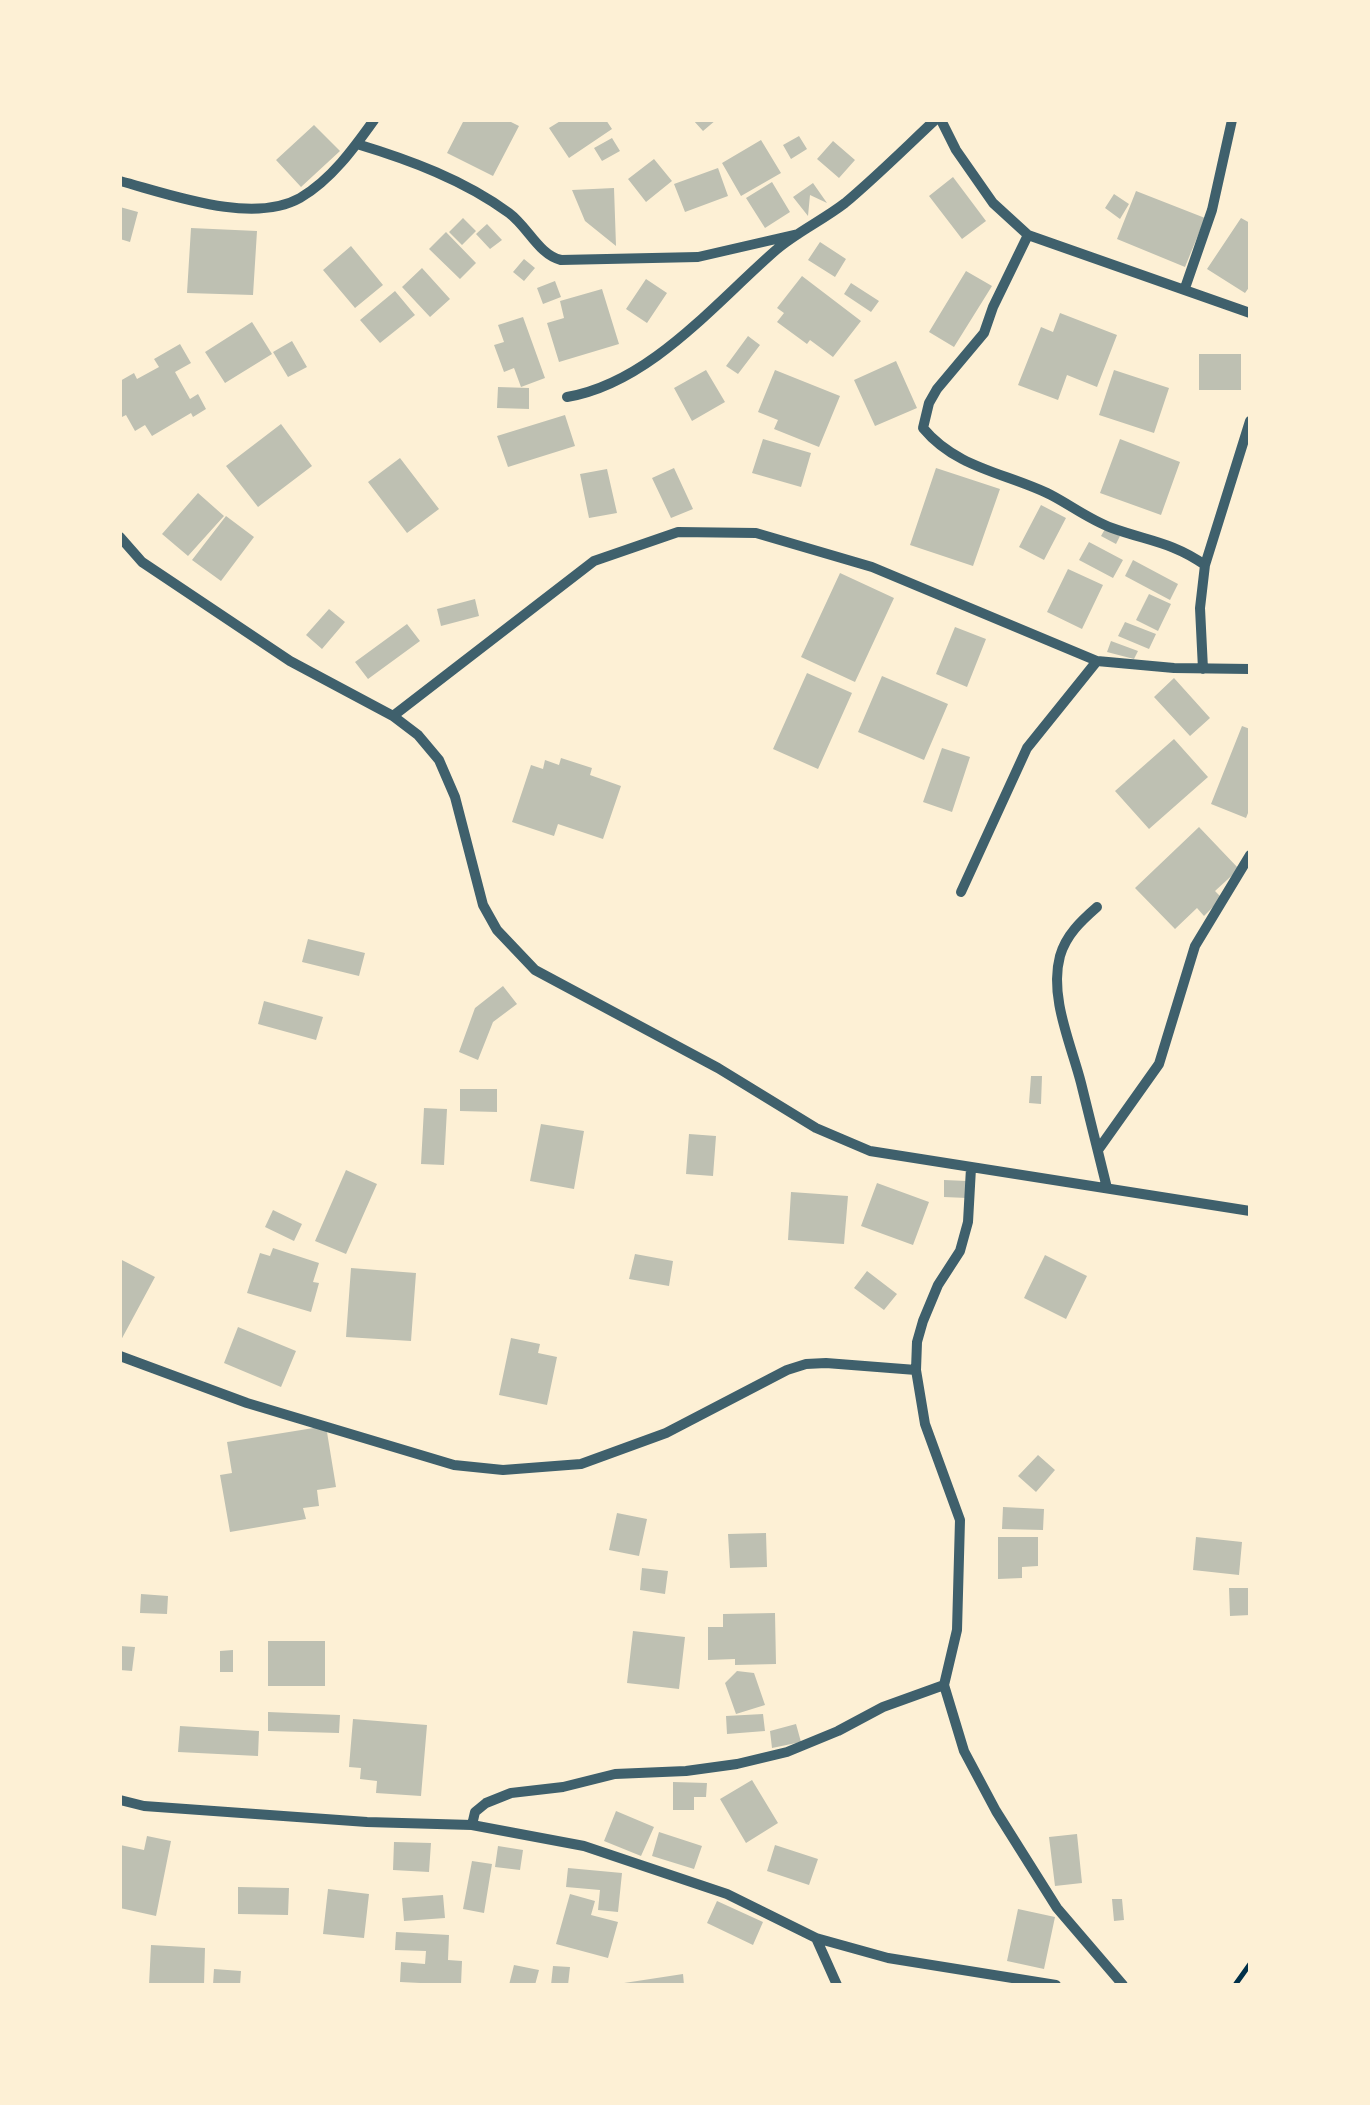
<!DOCTYPE html>
<style>
body{margin:0}
#map{position:relative;width:1370px;height:2105px;overflow:hidden;background:#fdf0d5;font-family:Arial,sans-serif}
canvas{display:block}
.frame{position:absolute;inset:0;border:122px solid #fdf0d5;pointer-events:none}
</style>
<div id="map">
<canvas width="1370" height="2105"></canvas>
<div class="frame"></div>
</div>
<script>
const context = document.querySelector('canvas').getContext('2d');
context.lineJoin = 'round';
function paint(path, color) {
  context.fillStyle = color;
  context.fill(path, 'evenodd');
}
function stroke(path, color, width, dash) {
  context.strokeStyle = color;
  context.lineWidth = width;
  context.lineCap = dash ? 'butt' : 'round';
  context.setLineDash(dash || []);
  context.stroke(path);
}
paint(new Path2D(`
 M464,120H507L519,126L493,176L447,153Z
 M562,120H606L612,129L569,158L549,128Z
 M693,120H716L703,131Z
 M314,125L340,151L301,187L276,160Z
 M799,136L807,149L791,159L783,145Z
 M612,138L620,151L602,161L594,148Z
 M761,140L781,173L741,196L722,163Z
 M833,141L855,160L839,178L817,159Z
 M654,159L672,181L646,202L628,179Z
 M718,168L728,196L685,212L674,184Z
 M953,177L986,221L962,239L929,196Z
 M772,182L790,212L765,228L746,198Z
 M813,183L827,203L810,195L808,216L793,197Z
 M614,188L616,246L585,221L572,190Z
 M1136,191L1205,218L1185,267L1117,239Z
 M1114,194L1129,204L1120,219L1105,208Z
 M120,207L138,212L130,242L120,239Z
 M463,218L476,231L462,245L449,232Z
 M1241,218L1250,223V286L1245,293L1207,269Z
 M487,224L502,240L490,249L476,234Z
 M191,228L257,231L253,295L187,293Z
 M446,232L476,263L460,279L429,249Z
 M820,242L846,259L835,277L808,260Z
 M351,246L383,285L355,308L323,270Z
 M524,259L535,268L524,281L513,272Z
 M422,268L450,299L430,317L402,287Z
 M966,271L992,286L954,347L929,332Z
 M802,276L861,321L833,357L810,340L807,344L777,322L784,313L777,308Z
 M646,279L667,293L647,323L626,309Z
 M555,281L561,297L543,304L537,288Z
 M851,283L879,301L871,312L844,294Z
 M602,289L619,344L559,362L547,323L564,318L560,301Z
 M395,291L415,315L380,343L360,320Z
 M1060,313L1117,335L1097,387L1067,375L1058,400L1018,385L1041,327L1053,332Z
 M523,317L545,378L521,387L514,368L504,372L494,345L504,342L498,325Z
 M252,322L272,354L225,383L205,352Z
 M748,336L760,345L738,374L726,366Z
 M292,341L307,367L288,377L273,352Z
 M180,344L191,363L175,372L190,399L198,394L206,409L193,417L191,413L152,436L145,425L135,431L126,415L120,418V381L134,373L137,379L159,367L154,359Z
 M1199,354H1241V390H1199Z
 M896,361L917,408L875,426L854,380Z
 M706,370L725,402L692,421L674,388Z
 M775,370L840,396L819,447L774,429L778,420L758,412Z
 M1114,370L1169,388L1154,433L1099,415Z
 M498,387L529,388V409L497,408Z
 M565,415L575,446L508,467L497,436Z
 M281,424L312,466L258,507L226,466Z
 M763,439L811,453L801,487L752,473Z
 M1120,439L1180,462L1161,515L1100,493Z
 M400,458L439,509L407,533L368,482Z
 M674,468L693,509L671,518L652,478Z
 M936,468L1000,489L973,566L910,545Z
 M607,469L617,513L589,518L580,474Z
 M198,493L224,516L188,556L162,534Z
 M1041,505L1066,518L1044,560L1019,547Z
 M226,516L254,537L221,581L192,560Z
 M1105,529L1120,536L1116,544L1101,536Z
 M1089,542L1123,560L1113,578L1079,560Z
 M1133,560L1178,584L1170,600L1125,576Z
 M1068,569L1103,585L1082,629L1047,612Z
 M840,573L894,598L855,682L801,657Z
 M1149,594L1171,604L1158,631L1136,620Z
 M475,599L479,616L441,626L437,609Z
 M329,609L345,622L322,649L306,635Z
 M1125,622L1156,634L1149,649L1118,636Z
 M407,624L420,641L368,679L355,662Z
 M955,627L986,639L967,687L936,674Z
 M1111,641L1138,651L1134,659L1107,652Z
 M807,673L852,693L818,769L773,749Z
 M882,676L948,704L924,760L858,732Z
 M1174,678L1210,718L1190,736L1154,697Z
 M1242,726L1250,729V808L1246,818L1211,804Z
 M1174,739L1208,777L1149,829L1115,791Z
 M942,748L970,757L952,812L923,802Z
 M561,758L592,768L590,775L621,786L603,839L558,824L554,836L512,822L531,765L543,769L545,760L559,765Z
 M1199,827L1239,869L1215,891L1222,898L1204,916L1197,908L1175,929L1135,888Z
 M308,939L365,953L359,976L302,962Z
 M503,986L517,1004L493,1022L478,1060L459,1052L475,1008Z
 M264,1001L323,1017L316,1040L258,1024Z
 M1031,1076H1042L1041,1104L1029,1103Z
 M460,1089H497V1112L460,1111Z
 M424,1108L447,1109L444,1165L421,1164Z
 M541,1124L584,1131L574,1189L530,1181Z
 M689,1134L716,1136L713,1176L686,1174Z
 M346,1170L377,1184L346,1254L315,1241Z
 M944,1180L967,1181V1198L944,1197Z
 M877,1183L929,1202L913,1245L861,1226Z
 M791,1192L848,1196L844,1244L788,1240Z
 M273,1210L302,1224L294,1241L265,1227Z
 M273,1248L319,1263L313,1282L319,1283L311,1312L247,1293L260,1253L270,1256Z
 M635,1254L673,1261L669,1286L629,1279Z
 M1045,1255L1087,1276L1066,1319L1024,1298Z
 M120,1259L155,1277L120,1342Z
 M351,1268L416,1273L411,1341L346,1337Z
 M867,1271L897,1294L884,1310L854,1288Z
 M238,1327L296,1351L281,1387L224,1363Z
 M511,1338L540,1344L538,1353L557,1357L547,1405L499,1395Z
 M326,1426L336,1487L317,1490L319,1506L303,1508L306,1519L230,1532L220,1475L232,1473L227,1442Z
 M1038,1455L1055,1470L1036,1492L1018,1476Z
 M1003,1507L1044,1509L1043,1530L1002,1529Z
 M617,1513L647,1519L639,1556L609,1550Z
 M766,1533L767,1567L730,1568L728,1534Z
 M998,1537H1038V1566L1022,1567V1578L998,1579Z
 M1196,1537L1242,1542L1239,1575L1193,1570Z
 M642,1568L668,1571L665,1594L640,1590Z
 M1229,1588H1250V1615L1230,1616Z
 M141,1594L168,1596L167,1614L140,1613Z
 M775,1613L776,1664L735,1665V1659L708,1660V1627H723V1614Z
 M633,1631L685,1637L679,1689L627,1683Z
 M268,1641H325V1686H268Z
 M120,1646L135,1647L132,1671L120,1670Z
 M233,1650V1672H220V1651Z
 M737,1671L754,1673L765,1705L736,1714L725,1683Z
 M268,1712L340,1715L339,1733L268,1731Z
 M763,1714L765,1731L727,1734L726,1716Z
 M353,1719L427,1725L421,1796L376,1793L377,1781L360,1779L361,1768L349,1767Z
 M796,1724L801,1742L772,1748L770,1731Z
 M180,1726L259,1731L258,1756L178,1752Z
 M752,1780L778,1823L746,1843L720,1799Z
 M673,1782L707,1783L706,1797H694V1810H673Z
 M616,1811L654,1827L641,1856L604,1841Z
 M659,1832L702,1846L694,1869L652,1856Z
 M1077,1834L1082,1883L1055,1886L1049,1837Z
 M147,1836L171,1841L156,1916L120,1908V1845L144,1850Z
 M394,1842L431,1843L429,1872L393,1870Z
 M775,1845L818,1859L809,1885L767,1871Z
 M498,1846L523,1850L520,1870L495,1867Z
 M472,1861L492,1864L484,1913L463,1909Z
 M568,1868L622,1873L618,1912L598,1910L600,1890L566,1887Z
 M238,1887L289,1888L288,1915L238,1914Z
 M328,1889L369,1894L364,1938L323,1934Z
 M570,1894L595,1901L591,1915L618,1922L608,1958L556,1944Z
 M443,1895L445,1918L404,1921L402,1898Z
 M1112,1899H1122L1124,1920L1114,1921Z
 M717,1901L763,1922L753,1945L707,1923Z
 M1018,1909L1055,1917L1044,1969L1007,1961Z
 M396,1932L449,1935L448,1960L462,1961L461,1985L400,1982L401,1962L425,1964L426,1951L395,1950Z
 M151,1945L205,1948L204,1985H149Z
 M514,1965L539,1970L535,1985H509Z
 M553,1966L570,1967L568,1985H551Z
 M214,1969L241,1971L240,1985H213Z
 M683,1974L684,1985H624V1983Z`), '#bec0b2');
stroke(new Path2D(`
 M1235,1985L1250,1964`), '#003049', 5);
stroke(new Path2D(`
 M941,120L956,150L993,203L1028,235L1250,313
 M357,144C410,160 464,180 509,213C528,227 539,255 561,260L698,257L798,234
 M120,181C169,194 252,225 300,198C331,180 354,148 374,120
 M1028,235L993,307L984,333L937,389L929,403L923,428C957,469 1007,473 1051,495C1072,506 1090,520 1112,528C1148,541 1172,542 1205,565
 M1185,288L1212,210L1232,120
 M567,397C650,383 715,303 776,250C797,232 823,220 845,203C876,177 905,148 935,120
 M120,537L142,562L290,661L393,716L418,735L439,760L455,797L483,905L497,930L535,970L718,1068L816,1128L870,1151L1250,1211
 M1203,669L1200,608L1205,565L1250,421
 M393,716L594,561L678,532L756,533L872,567L1097,661L1174,668L1250,669
 M961,892L1027,748L1097,661
 M1097,907C1081,921 1066,935 1060,956C1049,997 1071,1044 1081,1083C1090,1118 1098,1153 1107,1188
 M1098,1150L1159,1064L1195,946L1250,855
 M971,1168L968,1222L960,1251L938,1285L923,1321L917,1342L916,1370L925,1424L960,1520L957,1630L944,1685L964,1751L996,1811L1057,1908L1123,1985
 M120,1356L247,1403L454,1465L503,1470L581,1464L666,1433L787,1370L806,1364L826,1363L916,1370
 M120,1800L144,1806L367,1822L472,1825L584,1846L727,1894L816,1938L888,1958L1056,1985
 M472,1825L475,1812L486,1803L511,1793L563,1787L615,1774L686,1771L737,1764L787,1752L838,1731L883,1707L944,1685
 M816,1938L837,1985`), '#3f606c', 10);
</script>
